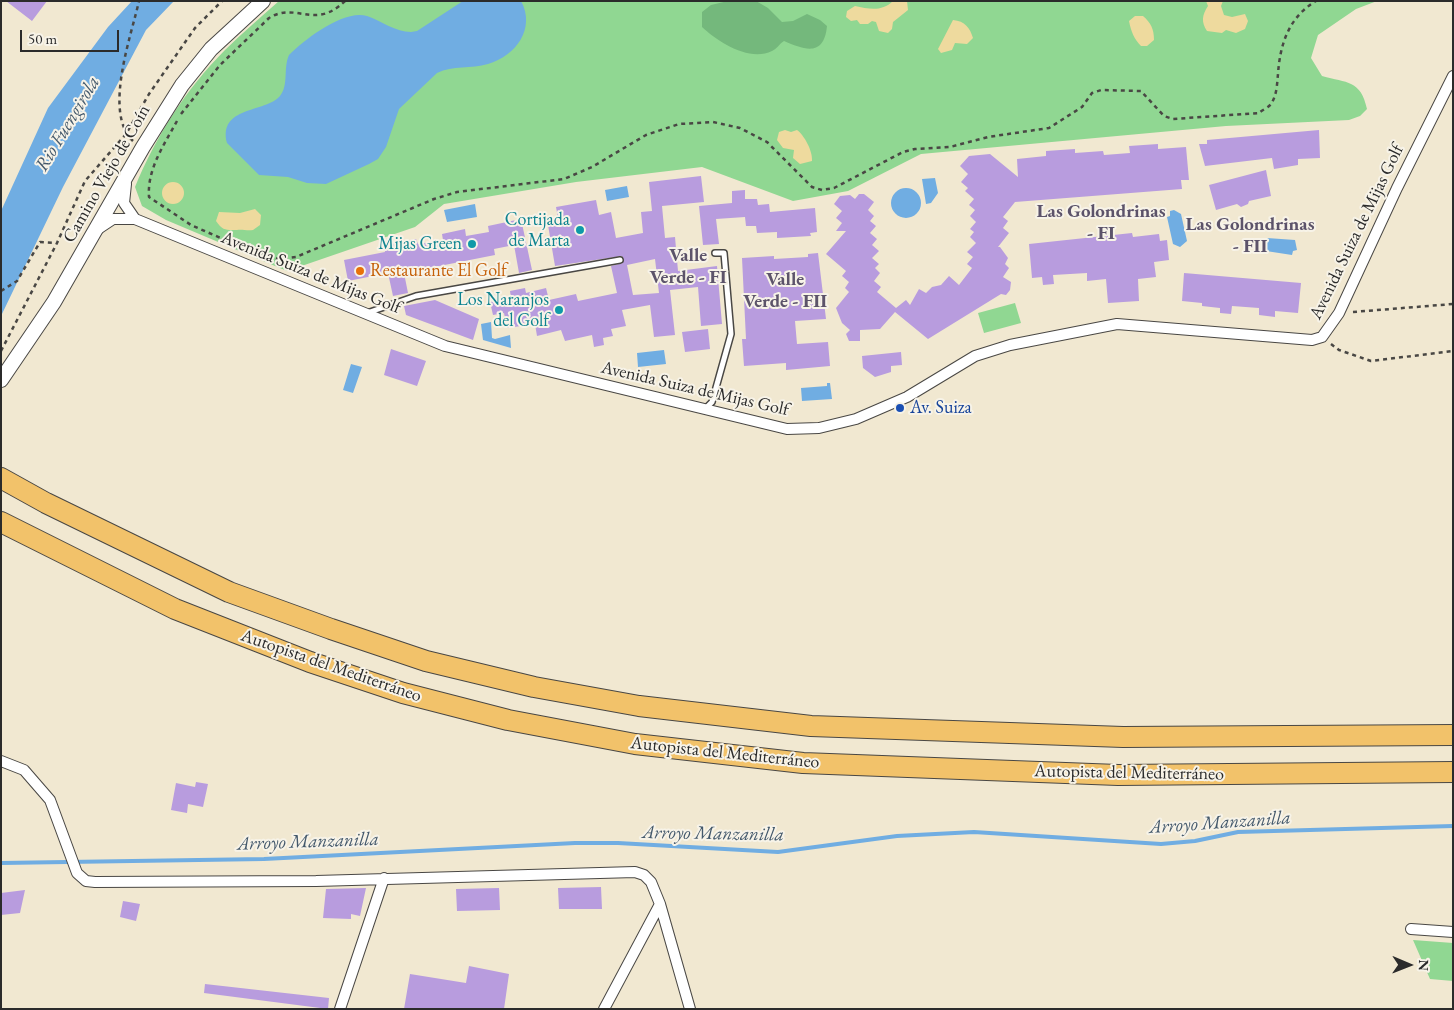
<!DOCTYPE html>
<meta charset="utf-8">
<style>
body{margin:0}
#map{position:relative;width:1454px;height:1010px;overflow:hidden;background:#f1e8d1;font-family:"EB Garamond",serif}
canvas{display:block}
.frame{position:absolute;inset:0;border:2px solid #2b2b2b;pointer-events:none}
.north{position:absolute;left:1384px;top:940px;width:50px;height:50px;-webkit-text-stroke:4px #f7f3e8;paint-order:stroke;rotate:91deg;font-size:14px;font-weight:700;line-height:20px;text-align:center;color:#2b2b2b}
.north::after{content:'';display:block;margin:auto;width:18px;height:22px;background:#2b2b2b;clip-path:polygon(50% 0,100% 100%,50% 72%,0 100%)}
.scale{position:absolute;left:20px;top:30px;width:99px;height:22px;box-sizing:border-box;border:2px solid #2b2b2b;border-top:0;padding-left:6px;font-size:15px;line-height:18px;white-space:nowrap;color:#2b2b2b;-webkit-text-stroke:4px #f7f3e8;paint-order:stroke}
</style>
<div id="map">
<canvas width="1454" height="1010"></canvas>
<div class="frame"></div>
<div class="north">N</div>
<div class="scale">50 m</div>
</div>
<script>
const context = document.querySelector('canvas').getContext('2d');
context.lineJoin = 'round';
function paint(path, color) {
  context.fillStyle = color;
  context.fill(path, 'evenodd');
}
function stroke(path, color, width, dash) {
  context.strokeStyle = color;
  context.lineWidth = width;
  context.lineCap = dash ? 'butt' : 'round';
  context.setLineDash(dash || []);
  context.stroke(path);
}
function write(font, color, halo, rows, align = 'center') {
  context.font = font + ' "EB Garamond",serif';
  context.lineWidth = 4;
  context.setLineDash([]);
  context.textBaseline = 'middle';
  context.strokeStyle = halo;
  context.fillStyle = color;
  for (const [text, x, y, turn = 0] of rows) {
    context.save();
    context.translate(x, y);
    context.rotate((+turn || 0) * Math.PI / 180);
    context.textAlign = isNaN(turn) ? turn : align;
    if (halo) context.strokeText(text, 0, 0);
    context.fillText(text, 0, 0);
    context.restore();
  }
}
paint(new Path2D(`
 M279,1H1377L1356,9L1318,35L1311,58L1322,76C1347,83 1361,80 1367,109L1360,116L1349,120L1226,126L921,154L848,191L793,201L702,167L576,182L444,204L415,227L287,271L166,220L142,206L135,187C156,136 186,89 225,50C242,33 261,17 279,1Z
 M1015,303L1021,323L984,333L978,313Z
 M1413,940L1453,943V981L1430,979Z`), '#90d792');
paint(new Path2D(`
 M728,1H756L768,8L782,22L793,21L807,14L820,20L827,26C824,57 805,50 784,41C779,44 777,49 772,51C749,62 718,42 702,27V12L711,5Z`), '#74b87c');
paint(new Path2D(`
 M893,1H907L908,10L893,22L892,29L888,33L879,31L876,22L872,21L868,24H860L857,20L851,21L846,17L847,11L855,6C869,9 882,12 893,1Z
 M1206,1H1223L1221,6L1224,15L1232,17L1245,14L1248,21L1245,29L1236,33L1226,30L1222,33L1207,31C1201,22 1202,15 1208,6Z
 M1135,16H1143C1151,23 1154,29 1154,40L1147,46H1141C1134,39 1131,31 1129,21Z
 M953,20C965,21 970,28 973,38L967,44L955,43L952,50L941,53L938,49Z
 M785,130L791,132L797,130C804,135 813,151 812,161L800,164L793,158L794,150L783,148L777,140L779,132Z
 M162 193a11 11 0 1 1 22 0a11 11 0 1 1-22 0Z
 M255,209L261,215L260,225L253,230C247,231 242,229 237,230C226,230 223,231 216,221L219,212L240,213Z`), '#eeda9e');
paint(new Path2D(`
 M132,1H174L146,30L63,187L1,316V211L48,108L108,27Z
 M463,1H521C536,28 516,56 488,64C471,69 453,65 437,73L399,109L386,147L378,159L369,164L326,184L307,183L288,177L259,175L227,143C218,106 265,113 280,96C289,85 283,68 289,55C305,39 344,9 367,16C381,21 396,32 411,32L417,31Z
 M935,178L938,193L931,203L926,204L922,179Z
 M627,186L629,197L607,201L605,190Z
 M891 203a15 15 0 1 1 30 0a15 15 0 1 1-30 0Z
 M475,204L477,217L447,222L444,210Z
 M1174,210L1181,214L1187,241L1180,247L1173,244L1167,217L1170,216V211Z
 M1267,238L1295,240L1297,250L1293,251L1292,255L1266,251L1262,243L1267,241Z
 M491,322L492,338L495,339L510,335L511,348L483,340L481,324Z
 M664,350L666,364L638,367L637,353Z
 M351,364L362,367L353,393L343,390Z
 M827,383H830L832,399L802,401L801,388L827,386Z`), '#70ade2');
stroke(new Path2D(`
 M1,863L264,859L575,843H618L778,852L897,836L974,832L1161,844L1195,841L1238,832L1453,826`), '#70ade2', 4);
paint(new Path2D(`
 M6,1H47L32,21Z
 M1319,130L1320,158L1298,159V165L1274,169L1272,158L1205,166L1199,144H1207V140Z
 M1158,144V149L1186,147L1189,180H1181L1182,189L1015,202L1003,217L1008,221L1003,228L1009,233L998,247H1000L1008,258L1005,264L1009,268L1003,277L1011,282L1010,290L1006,295L1001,294L928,339L895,312L880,329L860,330V341H849L846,334L850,330L842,323L836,308L849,292L845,288L849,282L842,276L846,271L826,254L846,231H836L842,223L836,218L842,211L834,204L840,196L850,195L855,199L859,194H864L874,202L868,210L874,216L870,221L876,226L870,233L877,239L872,245L879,251L872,258L879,264L875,268L880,273L874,281L881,287L877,292L896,308L906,300L910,305L919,289L926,293L932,287L941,285L949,276L959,285L972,268L967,264L973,257L967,252L976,243L970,237L974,232L970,229L976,222L970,216L975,210L969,205L974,199L965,191L968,188L961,182L968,174L960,166L969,156L990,154L1018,177L1017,159L1046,156V151L1075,149V153L1103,151L1104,155L1130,153L1129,146Z
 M1266,170L1271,196L1249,201L1248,204L1241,207L1237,204L1216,210L1209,185Z
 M701,176L704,202L662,206L665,238L675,237L678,271L717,266L722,324L701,326L698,287L670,290L675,335L654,337L650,305L622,310L626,326L611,329L613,336L603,338L604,345L594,347L592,335L565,341L561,330L537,336L535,324L507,328L504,313L493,315L490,302L511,298L510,291L525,288L526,293L546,288L549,300L576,294L578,301L617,293L611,266L623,263L622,256L555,266L548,225L559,223L556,207L596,200L599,215L611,212L616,238L643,233L641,212L652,211L649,182ZM655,259L659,293L633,295L627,265Z
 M745,190V199H757L758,205L769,204L770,212L815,208L817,232L810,233L811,236L777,238V232L757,233L756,226H746L745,217L716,219L719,244L703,245L699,206L732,203V191Z
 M521,219L532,270L519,273L514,245L494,249L495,255L404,273L408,293L393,296L388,273L348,281L344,260L385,252L384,245L416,239L418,244L443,240L442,234L465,229L466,236L489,232L488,226Z
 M1132,233L1133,237L1159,234L1160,241L1167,240L1169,260L1154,262L1156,277L1138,279L1139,301L1108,303L1106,279L1087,281V273L1053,275L1054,284L1043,285L1042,277L1032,278L1029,244Z
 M818,253L826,319L795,321L797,344L828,342L830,366L786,370V363L744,366L742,339H746L742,258L774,256V259L808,257V254Z
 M1184,273L1301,283L1298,313L1275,311V317L1259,315V308L1232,306L1231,314L1220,313V308L1202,306V303L1182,301Z
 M435,300L479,319L473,340L406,315L404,306Z
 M708,329L710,349L685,352L682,332Z
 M391,349L426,361L417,386L384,375Z
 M901,352L902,365L891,366V372L875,377L863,368L862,356Z
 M196,782L208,784L203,807L188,804L187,813L171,810L176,783L195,787Z
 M601,887L602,909H559L558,888Z
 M366,888L360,916L351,914V919L323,918L326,889Z
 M499,888L500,910L457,911L456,889Z
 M25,890L20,913L1,915V893Z
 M123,901L140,904L136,921L120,917Z
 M469,966L509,974L504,1009H404L410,974L466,983Z
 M205,984L329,998L328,1009L204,993Z`), '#b89cde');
const service = new Path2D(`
 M367,313L416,296L620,260
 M705,409L712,402L731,334L724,253H715`);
const minor = new Path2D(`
 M126,184L124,203L135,219
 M98,229L113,219H135L445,346L787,429L819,428L856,419L907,397L975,356L1010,345L1117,324L1312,340L1322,337L1339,313L1397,188L1453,76
 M1,761L24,770L50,800L77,873L86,881L95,882L316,881L635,872L644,875L651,882L660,904L690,1009
 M1411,929L1453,932
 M340,1009L384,878
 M604,1009L660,904`);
const tertiary = new Path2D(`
 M1,380L54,302L143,147L182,85L211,49L263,1`);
const motorway = new Path2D(`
 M1,478L46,503L229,592L331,629L426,661L534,687L639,706L811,726L1123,737L1453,735
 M1,522L175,609L310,662L403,693L508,720L635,744L803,763L1118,775L1453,772`);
stroke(service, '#494744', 8);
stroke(minor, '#494744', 12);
stroke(tertiary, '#494744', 16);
stroke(motorway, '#494744', 22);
stroke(new Path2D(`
 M181,114L220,65L269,18C297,1 314,31 345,1
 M177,121C164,145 147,169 149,197L191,225L223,239L278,259L296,257L434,199L457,192L564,179L592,167L646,135L679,124L713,122L740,128L767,142L812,187L822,190L834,188L903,152L915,149L950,147L988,137L1049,128L1082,107L1092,93L1101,90L1141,91L1164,116L1173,119L1259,113C1262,110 1268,108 1271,104C1277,95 1277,84 1278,74C1280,44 1289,17 1316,1
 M133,141C103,113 131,37 139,1
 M1,291L17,281L40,242L57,243
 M1353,312L1453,304
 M1331,344L1339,350L1371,361L1453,351
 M1,351L57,243L85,181L126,134L149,94L195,28L222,1`), '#494744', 2.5, [4, 4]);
stroke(service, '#fff', 5);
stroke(minor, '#fff', 10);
stroke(tertiary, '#fff', 14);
stroke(motorway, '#f2c26a', 20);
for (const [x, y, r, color] of [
 [580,230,5,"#0f9aa8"],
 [472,244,5,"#0f9aa8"],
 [360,271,5,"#e8710a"],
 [559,310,5,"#0f9aa8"],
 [900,408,5,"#1a4fb4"]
]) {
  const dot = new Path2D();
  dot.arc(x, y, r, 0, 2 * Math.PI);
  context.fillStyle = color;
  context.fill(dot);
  stroke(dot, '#f7f3e8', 2);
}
write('18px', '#2b2b2b', '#f7f3e8', [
 ["Camino Viejo de Coín",107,174,-60],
 ["Avenida Suiza de Mijas Golf",1357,232,-64],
 ["Avenida Suiza de Mijas Golf",311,273,22],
 ["Avenida Suiza de Mijas Golf",695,389,13],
 ["Autopista del Mediterráneo",331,666,19],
 ["Autopista del Mediterráneo",725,753,6],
 ["Autopista del Mediterráneo",1129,773,1]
]);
write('18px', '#0d838f', '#f7f3e8', [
 ["Cortijada",570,220],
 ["de Marta",570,241],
 ["Mijas Green",462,244],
 ["Los Naranjos",549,300],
 ["del Golf",549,321]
], 'right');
write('18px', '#c56008', '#f7f3e8', [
 ["Restaurante El Golf",370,271]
], 'left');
write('18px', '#164399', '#f7f3e8', [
 ["Av. Suiza",910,408]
], 'left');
write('italic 19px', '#43586b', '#f7f3e8', [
 ["Rio Fuengirola",68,124,-59],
 ["Arroyo Manzanilla",1220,823,-4],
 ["Arroyo Manzanilla",713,834,1],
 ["Arroyo Manzanilla",308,842,-2]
]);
write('bold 19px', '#5c536a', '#f7f3e8', [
 ["Las Golondrinas",1101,212],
 ["- FI",1101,234],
 ["Las Golondrinas",1250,225],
 ["- FII",1250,247],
 ["Valle",688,256],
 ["Verde - FI",688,278],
 ["Valle",785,280],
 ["Verde - FII",785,302]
]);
</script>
